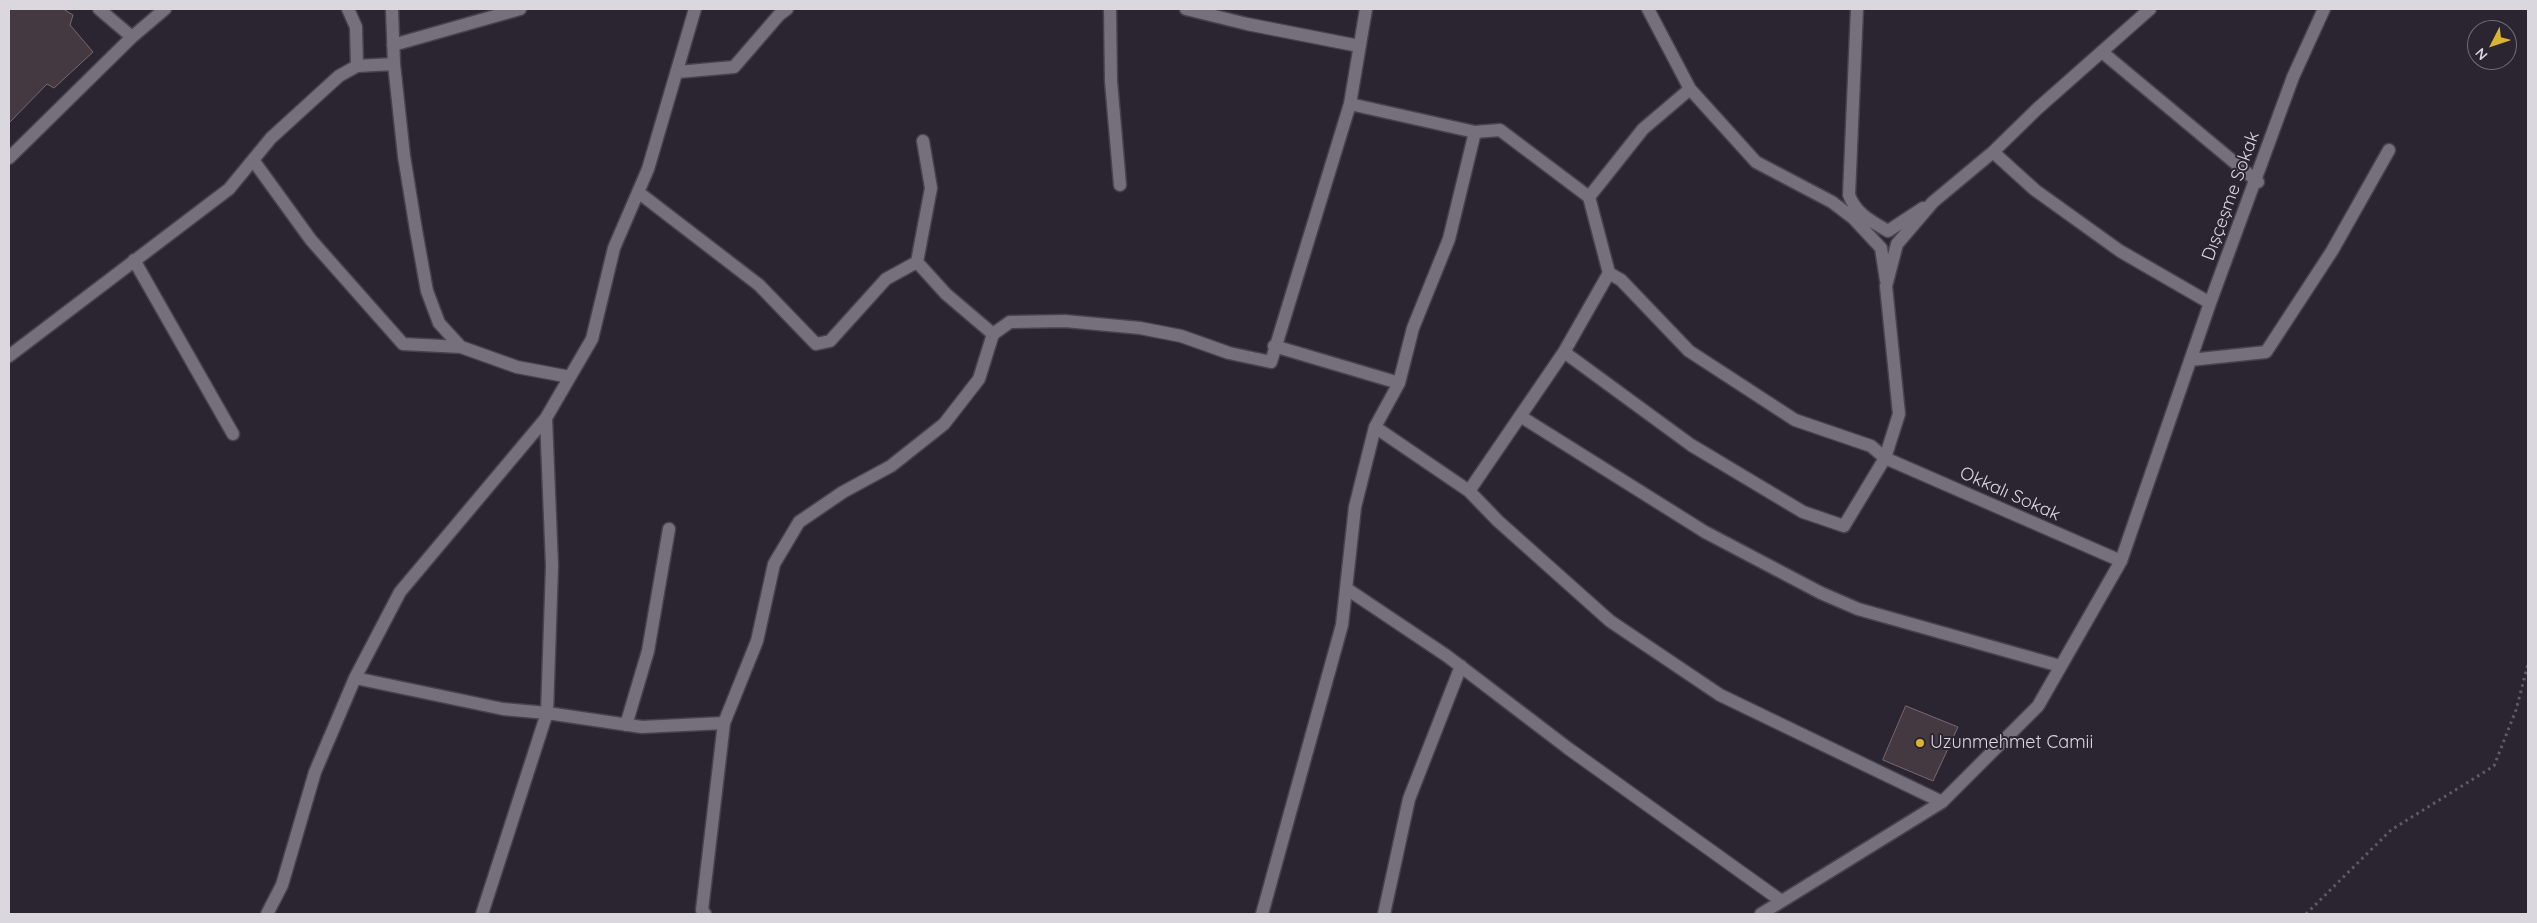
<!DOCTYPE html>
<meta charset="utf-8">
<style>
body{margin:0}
#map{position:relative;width:2537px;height:923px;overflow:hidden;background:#2b2531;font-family:Quicksand,sans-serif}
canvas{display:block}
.frame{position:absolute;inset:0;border:10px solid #dbd7df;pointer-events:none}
.north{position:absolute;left:2467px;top:20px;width:50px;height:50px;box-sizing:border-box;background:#2b2531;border:1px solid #716c77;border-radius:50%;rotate:229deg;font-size:14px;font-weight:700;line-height:20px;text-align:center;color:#dbd7df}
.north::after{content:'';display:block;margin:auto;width:18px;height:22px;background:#dbb333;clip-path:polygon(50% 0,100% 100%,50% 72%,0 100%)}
</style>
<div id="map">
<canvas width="2537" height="923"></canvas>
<div class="frame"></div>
<div class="north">N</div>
</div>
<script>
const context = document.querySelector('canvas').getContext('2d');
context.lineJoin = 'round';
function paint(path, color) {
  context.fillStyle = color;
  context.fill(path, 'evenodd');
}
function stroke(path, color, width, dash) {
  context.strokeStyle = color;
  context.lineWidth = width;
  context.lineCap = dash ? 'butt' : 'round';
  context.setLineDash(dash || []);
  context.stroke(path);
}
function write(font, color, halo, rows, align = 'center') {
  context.font = font + ' Quicksand,sans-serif';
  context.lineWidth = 4;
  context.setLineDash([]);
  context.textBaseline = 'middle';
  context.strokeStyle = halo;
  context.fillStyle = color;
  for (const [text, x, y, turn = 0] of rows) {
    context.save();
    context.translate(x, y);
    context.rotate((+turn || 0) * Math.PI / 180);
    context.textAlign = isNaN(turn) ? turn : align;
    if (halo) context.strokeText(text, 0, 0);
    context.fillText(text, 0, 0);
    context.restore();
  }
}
const building = new Path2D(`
 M9,9H63L73,15L70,25L93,52L54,88L47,84L9,123Z
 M1906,706L1958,727L1933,781L1883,760Z`);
paint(building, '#443841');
stroke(building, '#776a74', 1);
const minor = new Path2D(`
 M99,9L132,37
 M348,9L356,27L357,66
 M1110,9L1111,81L1120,185
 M1186,9L1247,24L1359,46
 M1648,9L1690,89L1756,162L1832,202L1853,218L1881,248L1886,280
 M1857,9L1849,195C1856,214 1871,221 1888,231L1923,208
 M393,45L520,9
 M2102,52L2258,182
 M394,64L404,156L416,230L427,291L439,323L461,347L517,367L570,377
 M678,72L734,67L779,15L787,9
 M1690,89L1643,129L1589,197L1609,273L1621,280L1689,351L1795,420L1871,446L1885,458L2121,561
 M1475,132L1500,130L1589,197
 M1993,152L2035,190L2120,251L2210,303
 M9,158L132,37L165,9
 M253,160L311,240L403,344L461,347
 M638,192L759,285L816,344L830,341L886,279L917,262L931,188L923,141
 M134,260L233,434
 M917,262L946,294L993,334
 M1274,346L1399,383
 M1564,352L1691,445L1803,512L1844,526L1885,458L1899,414L1886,286L1897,244L1933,202L1993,152L2037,109L2150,9
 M9,356L229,189L271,138L339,76L357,66L394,64L392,9
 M2190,360L2266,352L2332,251L2389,150
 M1520,416L1705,532L1821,593L1858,609L2060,666
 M546,418L552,566L547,713L642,727L724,723L757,641L774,564L799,522L843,492L891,466L944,424L979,379L993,334L1010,322L1065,321L1140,328L1181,336L1229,353L1271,362L1350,104L1366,9
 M1375,427L1469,491L1498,521L1610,621L1720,695L1942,802
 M1469,491L1564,352L1609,273
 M1347,589L1447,656L1569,749L1780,900
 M355,678L503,709L547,713L482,914
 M626,725L648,651L669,529
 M267,914L282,885L315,772L355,678L400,592L546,418L592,339L614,248L648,169L695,9
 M705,914L702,910L724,723
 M1262,914L1342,625L1355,507L1375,427L1399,383L1413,328L1449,239L1475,132L1350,104
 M1384,914L1409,799L1461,666
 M1761,914L1942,802L2038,706L2121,561L2210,303L2293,77L2324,9`);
stroke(minor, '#47424c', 15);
stroke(new Path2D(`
 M2306,914L2391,830L2494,766L2516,710L2528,664`), '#605b66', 3, [2.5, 4]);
stroke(minor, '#76707d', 12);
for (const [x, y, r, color] of [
 [1920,743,5,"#dbb333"]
]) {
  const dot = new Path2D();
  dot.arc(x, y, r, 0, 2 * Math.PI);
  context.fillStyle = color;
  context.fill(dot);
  stroke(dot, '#2b2531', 2);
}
write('18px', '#dbd7df', '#2b2531', [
 ["Dışçeşme Sokak",2231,196,-70],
 ["Okkalı Sokak",2010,494,24]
]);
write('18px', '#dbd7df', '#2b2531', [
 ["Uzunmehmet Camii",1930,743]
], 'left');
</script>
